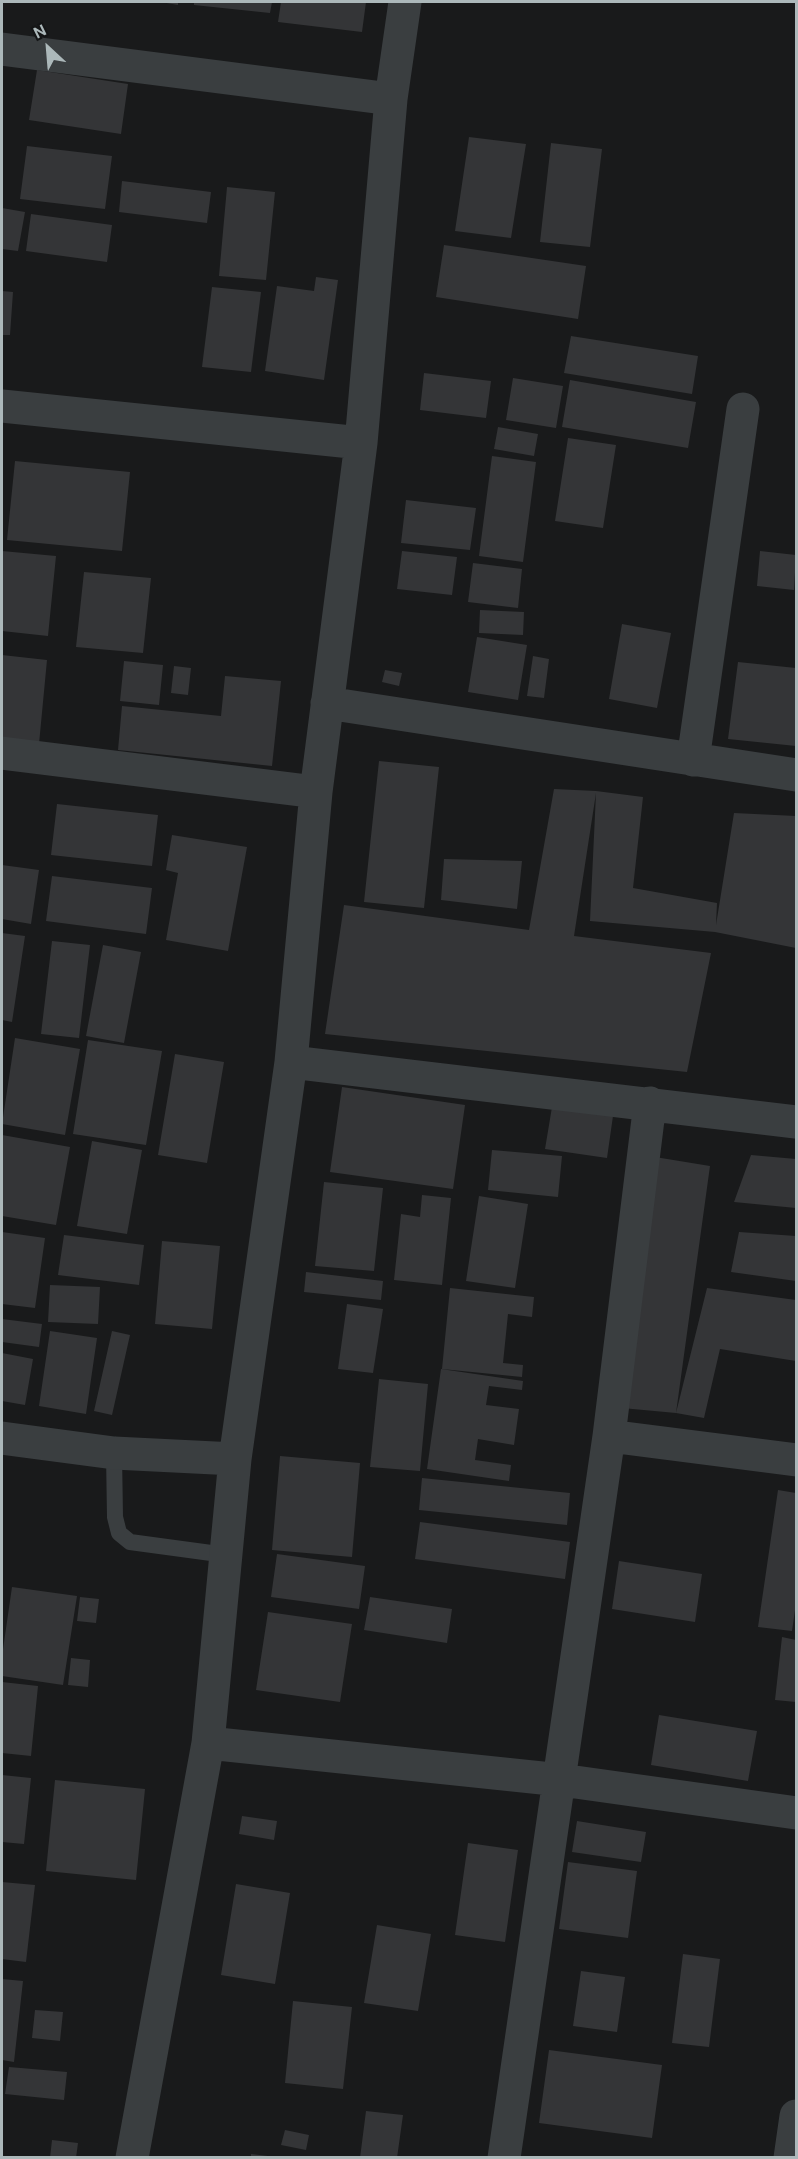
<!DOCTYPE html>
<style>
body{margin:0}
#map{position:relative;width:798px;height:2159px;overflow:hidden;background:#191a1b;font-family:"DM Sans",sans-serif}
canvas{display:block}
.frame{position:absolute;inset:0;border:3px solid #acb8ba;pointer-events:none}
.north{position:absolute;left:18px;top:18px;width:60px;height:60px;-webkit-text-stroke:4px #141516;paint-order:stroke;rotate:334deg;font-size:16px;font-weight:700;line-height:24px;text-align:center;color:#acb8ba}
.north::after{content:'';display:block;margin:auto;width:21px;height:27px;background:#acb8ba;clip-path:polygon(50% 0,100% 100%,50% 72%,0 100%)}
</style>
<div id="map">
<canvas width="798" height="2159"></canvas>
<div class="frame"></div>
<div class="north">N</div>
</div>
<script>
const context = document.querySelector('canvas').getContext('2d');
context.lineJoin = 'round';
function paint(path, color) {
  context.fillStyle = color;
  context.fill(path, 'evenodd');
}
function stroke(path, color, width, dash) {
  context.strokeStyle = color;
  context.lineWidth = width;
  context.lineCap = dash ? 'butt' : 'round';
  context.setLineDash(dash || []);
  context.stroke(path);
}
paint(new Path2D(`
 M161,2H178V5Z
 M194,2H272L270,13L194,5Z
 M281,2H366L362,32L278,22Z
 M37,70L128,84L121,134L29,120Z
 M469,137L526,144L511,238L455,231Z
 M551,143L602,149L590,247L540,242Z
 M27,146L112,156L105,209L20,199Z
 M122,181L211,192L207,223L119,212Z
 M227,187L275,192L266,280L219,276Z
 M2,208L25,212L18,251L2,249Z
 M31,214L112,225L107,262L26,251Z
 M444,245L586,266L578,319L436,297Z
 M316,277L338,280L324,380L265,371L277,286L314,291Z
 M212,287L261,292L251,372L202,367Z
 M2,291L13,292L10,335H2Z
 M571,336L698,356L692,394L564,373Z
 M424,373L491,381L486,418L420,410Z
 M513,378L563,386L556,428L506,420Z
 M570,380L696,402L688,448L562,427Z
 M498,427L538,434L534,456L494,449Z
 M568,438L616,445L603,528L555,521Z
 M492,456L536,462L523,562L479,556Z
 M15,461L130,472L122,551L7,540Z
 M406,500L476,508L470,550L401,543Z
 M2,551L56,556L48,636L2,631Z
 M402,551L457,557L452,595L397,589Z
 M760,551L796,555L794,590L757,586Z
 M473,563L522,569L518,608L468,602Z
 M84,572L151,578L143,653L76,647Z
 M480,610L524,612L523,635L479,633Z
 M622,624L671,633L657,708L609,699Z
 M477,637L527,645L518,700L468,692Z
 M2,655L47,660L39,744L2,740Z
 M533,656L549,659L544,698L527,696Z
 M124,661L163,665L159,705L120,701Z
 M738,662L796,668V746L728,739Z
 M174,666L191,668L188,695L171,693Z
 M385,670L402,673L399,686L382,682Z
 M225,676L281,681L272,766L118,750L122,706L221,716Z
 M379,761L439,767L424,908L364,902Z
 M554,789L596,791L643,797L633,888L717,903L716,925L734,813L796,816V948L715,932L590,921L596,793L574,936L711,953L687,1072L325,1034L344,905L529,930Z
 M57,804L158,815L152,866L51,855Z
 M172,835L247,847L228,951L166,940L178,873L166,870Z
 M444,859L522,861L517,909L441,900Z
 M2,865L39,870L31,924L2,919Z
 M52,876L152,888L146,934L46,921Z
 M2,933L25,936L12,1022L2,1020Z
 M52,941L90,945L79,1038L41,1034Z
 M103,945L141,952L124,1043L86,1036Z
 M15,1038L80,1049L65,1135L2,1124Z
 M88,1040L162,1051L146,1145L73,1134Z
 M175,1054L224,1062L207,1163L158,1155Z
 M342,1087L465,1105L453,1189L330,1172Z
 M552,1107L613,1116L607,1158L545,1149Z
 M2,1135L70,1147L56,1225L2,1216Z
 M92,1141L142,1150L127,1234L77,1226Z
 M492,1150L562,1156L558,1197L488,1190Z
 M751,1155L796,1159V1208L734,1202Z
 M655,1157L710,1166L676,1413L622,1408Z
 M324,1182L383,1188L374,1271L315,1266Z
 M422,1195L451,1198L442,1285L394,1280L401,1214L420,1217Z
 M479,1196L528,1204L515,1288L466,1281Z
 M2,1232L45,1238L35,1308L2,1304Z
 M739,1232L796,1236V1281L731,1272Z
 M64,1235L144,1245L139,1285L58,1275Z
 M162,1241L220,1246L212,1329L155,1324Z
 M306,1272L383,1281L381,1300L304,1292Z
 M50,1285L100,1287L98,1324L48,1322Z
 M450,1288L534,1297L532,1317L508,1314L503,1363L523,1365L522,1377L442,1369Z
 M707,1288L796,1300V1361L720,1349L704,1418L676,1413Z
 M347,1304L383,1309L373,1373L338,1369Z
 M2,1319L42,1324L39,1347L2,1342Z
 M50,1331L97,1338L86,1414L39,1406Z
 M112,1331L130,1335L112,1415L94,1411Z
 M2,1353L33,1359L25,1405L2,1401Z
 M441,1369L523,1381L522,1390L489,1386L486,1405L519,1409L514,1445L478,1439L475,1460L511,1465L509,1481L427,1469Z
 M379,1379L428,1384L420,1471L370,1467Z
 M280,1456L360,1463L352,1557L272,1550Z
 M422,1478L570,1493L567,1525L419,1510Z
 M778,1490L796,1493V1603L792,1631L758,1627Z
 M420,1522L570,1542L565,1579L415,1559Z
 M277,1554L365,1566L359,1609L271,1597Z
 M619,1561L702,1574L695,1622L612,1609Z
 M12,1587L77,1596L63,1685L2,1676V1656Z
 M80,1597L99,1599L96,1623L77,1621Z
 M370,1597L452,1609L447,1643L364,1630Z
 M268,1612L352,1624L340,1702L256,1690Z
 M782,1637L796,1640V1702L775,1700Z
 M71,1658L90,1660L88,1687L68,1685Z
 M2,1682L38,1686L31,1756L2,1753Z
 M659,1715L757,1731L748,1781L651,1765Z
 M2,1775L31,1778L24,1844L2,1842Z
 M55,1780L145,1789L136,1880L46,1871Z
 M242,1816L277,1821L274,1840L239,1834Z
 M577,1821L646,1832L641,1862L572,1852Z
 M468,1843L518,1850L505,1942L455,1935Z
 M568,1862L637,1871L628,1938L559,1929Z
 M2,1882L35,1885L26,1962L2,1959Z
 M236,1884L290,1893L275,1984L221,1975Z
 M377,1925L431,1934L418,2011L364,2003Z
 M683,1954L720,1959L709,2047L672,2043Z
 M581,1971L625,1977L617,2032L573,2026Z
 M2,1979L23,1981L14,2062L2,2060Z
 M293,2001L352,2007L343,2089L285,2083Z
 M35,2010L63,2012L60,2041L32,2038Z
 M549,2050L662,2065L652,2138L539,2123Z
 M9,2067L67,2072L64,2100L5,2094Z
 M366,2111L403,2115L397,2158H360Z
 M285,2130L309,2135L306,2150L281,2145Z
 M52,2140L78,2143L76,2158H50Z
 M251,2154L268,2156V2158H251Z`), '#343537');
stroke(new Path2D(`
 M114,1453L115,1517L119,1533L130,1542L226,1555`), '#3a3e40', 16);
stroke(new Path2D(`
 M2,49L391,99
 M2,406L361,443
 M327,703L796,775
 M2,753L316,792
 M693,760L743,409
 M291,1062L796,1122
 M609,1436L796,1460
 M2,1438L114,1453L235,1459
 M208,1743L561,1780L796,1813
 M132,2158L208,1743L235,1459L291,1062L316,792L361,443L391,99L405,2
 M504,2158L609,1436L650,1103
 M790,2158L796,2116`), '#3a3e40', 33);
</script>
